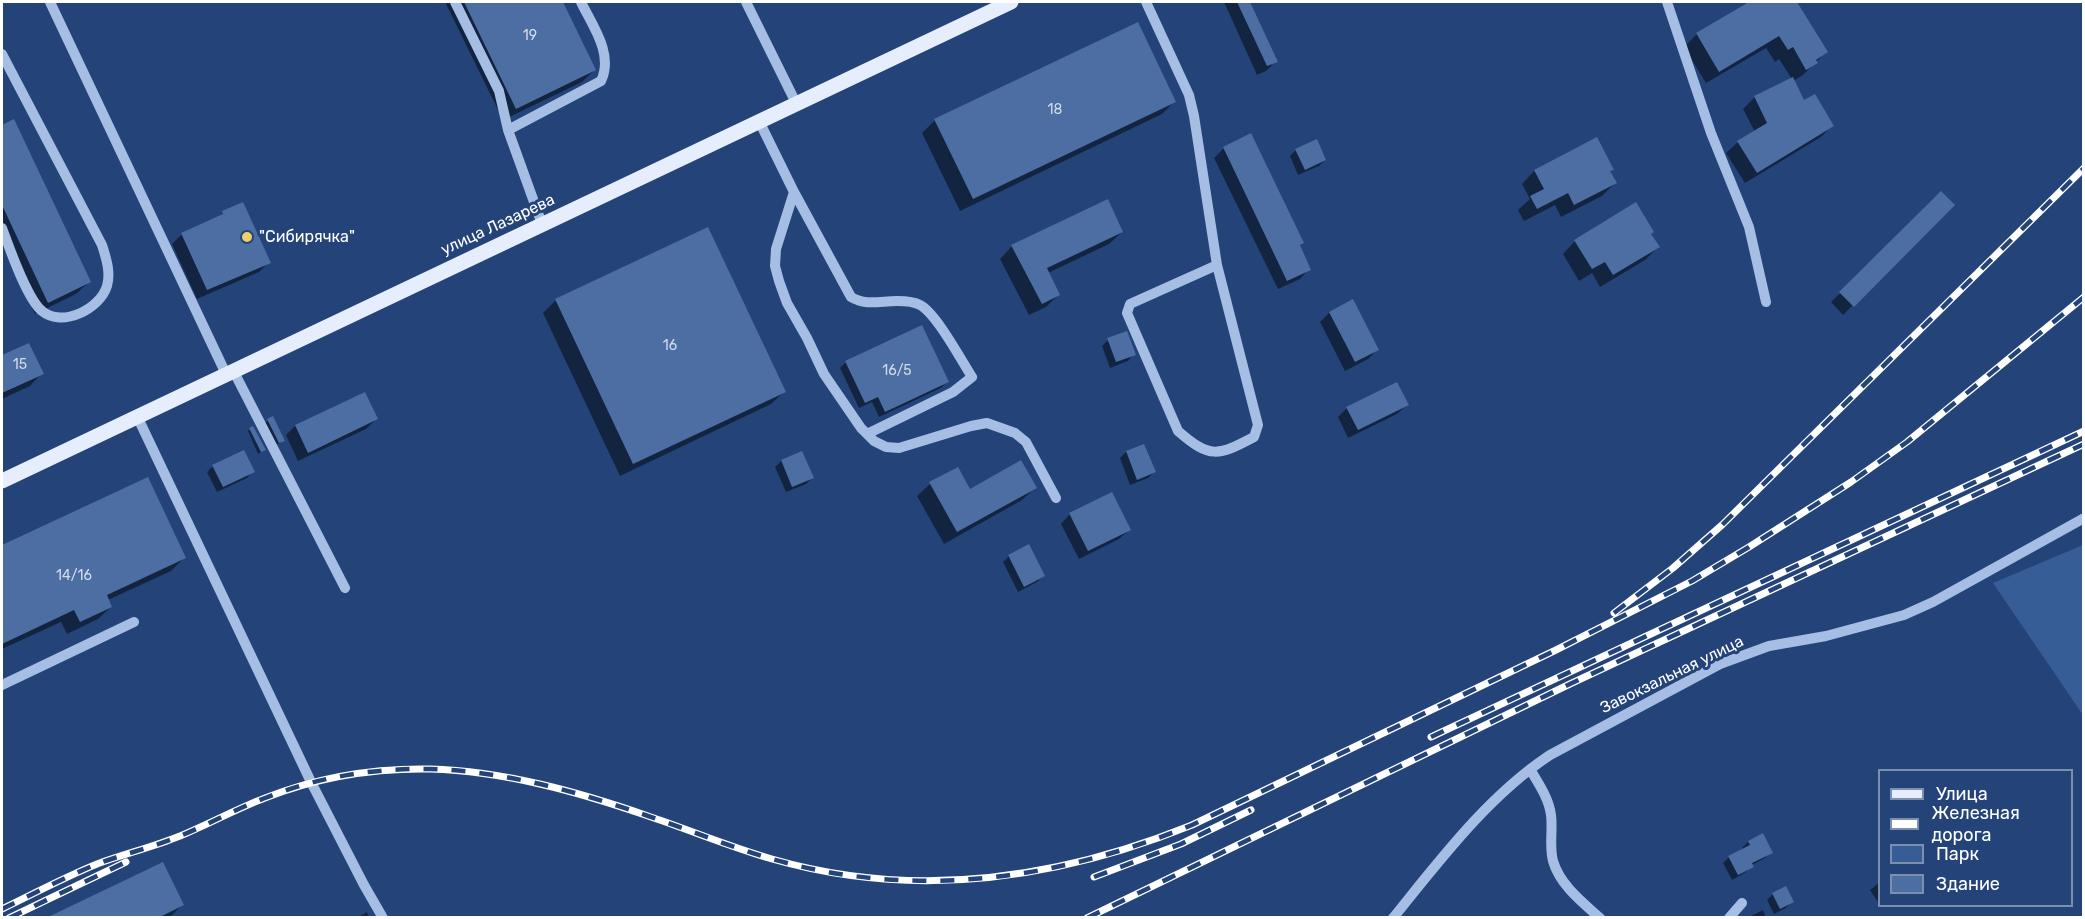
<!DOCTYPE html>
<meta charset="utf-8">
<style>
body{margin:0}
#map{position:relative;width:2085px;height:919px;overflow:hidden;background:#244479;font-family:Rubik,sans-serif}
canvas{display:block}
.frame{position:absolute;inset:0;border:3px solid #fff;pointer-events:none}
.legend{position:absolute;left:1878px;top:769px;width:195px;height:138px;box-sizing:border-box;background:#244479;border:2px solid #7c8faf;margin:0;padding:8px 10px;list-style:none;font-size:18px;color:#fff}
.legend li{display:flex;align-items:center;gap:12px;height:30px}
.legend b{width:30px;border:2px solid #7c8faf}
</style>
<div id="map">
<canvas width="2085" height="919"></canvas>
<div class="frame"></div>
<ul class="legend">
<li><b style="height:8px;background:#e6edfc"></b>Улица</li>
<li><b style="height:8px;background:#fff"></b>Железная дорога</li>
<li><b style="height:16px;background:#375d97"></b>Парк</li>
<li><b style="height:16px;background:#4c6ea3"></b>Здание</li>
</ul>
</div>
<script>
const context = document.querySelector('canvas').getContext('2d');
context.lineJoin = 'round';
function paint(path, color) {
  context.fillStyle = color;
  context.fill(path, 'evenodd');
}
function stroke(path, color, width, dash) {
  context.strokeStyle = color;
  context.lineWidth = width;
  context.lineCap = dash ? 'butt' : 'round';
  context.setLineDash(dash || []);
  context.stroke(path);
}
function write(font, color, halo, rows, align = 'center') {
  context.font = font + ' Rubik,sans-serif';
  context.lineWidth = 6;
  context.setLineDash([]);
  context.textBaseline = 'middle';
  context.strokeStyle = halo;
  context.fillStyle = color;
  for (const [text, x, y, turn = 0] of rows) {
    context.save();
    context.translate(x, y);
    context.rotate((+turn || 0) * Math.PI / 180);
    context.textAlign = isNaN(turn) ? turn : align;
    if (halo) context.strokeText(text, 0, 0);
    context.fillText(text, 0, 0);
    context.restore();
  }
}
paint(new Path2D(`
 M2083,545V715L1993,583Z`), '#375d97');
paint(new Path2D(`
 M445,2H562L595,69L582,82L503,120Z
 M1224,2H1249L1276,61L1266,71L1257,75Z
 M1752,2H1796L1826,52L1803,75L1793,81L1804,102L1832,126L1821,137L1745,183L1726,153L1738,142L1755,132L1743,109L1755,97L1792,79L1779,59L1775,62L1766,48L1706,83L1684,47L1697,34Z
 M1174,102L1162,114L960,211L922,133L935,120Z
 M14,121L89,282L76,294L35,314L2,244V127Z
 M1596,139L1615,183L1602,196L1561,217L1555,205L1524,221L1518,210L1530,199L1522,184L1534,171Z
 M1224,148L1302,243L1299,247L1309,269L1300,279L1278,289L1214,158Z
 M1296,150L1325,160L1319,166L1298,175L1290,156Z
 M1941,193L1953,205L1843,315L1831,302Z
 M223,213L269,262L259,272L197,299L172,244L182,234L218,218Z
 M707,229L784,392L771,404L620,476L543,313L556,300Z
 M1122,232L1109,244L1048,273L1058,295L1046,307L1029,315L1000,259L1012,246Z
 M1650,234L1658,247L1645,260L1600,287L1592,273L1579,281L1563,254L1575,241Z
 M1352,301L1377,350L1368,359L1345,371L1320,322L1329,313Z
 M1108,340L1134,354L1128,361L1110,368L1102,346Z
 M28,345L42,373L30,386L2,399V357Z
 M846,362L947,382L941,388L879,417L872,402L859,408L840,368Z
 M364,394L376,419L366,429L298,461L286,435L295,426Z
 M1407,405L1397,414L1348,438L1338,417L1347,408Z
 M272,418L283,441L276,445L265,423Z
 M250,429L264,450L258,454L248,431Z
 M1144,446L1154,472L1148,478L1130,485L1120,458L1126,452Z
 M801,453L812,478L806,484L786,492L775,467L781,461Z
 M213,466L253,471L247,478L217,492L207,472Z
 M147,479L184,558L171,571L108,600L111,607L98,619L67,634L61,622L2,649V547Z
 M930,484L970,491L1035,488L1022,500L944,544L917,496Z
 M1070,514L1129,530L1119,539L1079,559L1061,524Z
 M1009,556L1043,576L1037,582L1018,592L1003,562Z
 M1748,842L1771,852L1765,858L1752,865L1746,872L1732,880L1723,863L1729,857L1743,850L1742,848Z
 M1880,882V905L1870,890Z
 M1773,894L1792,901L1786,908L1774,914L1767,900Z
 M182,905L169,918H49Z
 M1763,910L1766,918H1748L1749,917Z
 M367,912L369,918H357Z`), '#0007');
paint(new Path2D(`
 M464,2H563L596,70L516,109Z
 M1237,2H1250L1278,62L1267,66Z
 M1749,2H1797L1828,52L1816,60L1818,63L1806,70L1793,47L1788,50L1779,36L1719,72L1696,33Z
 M1138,22L1176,102L973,199L934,119Z
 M1793,77L1804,100L1815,94L1834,126L1757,173L1737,141L1767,123L1754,96Z
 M14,119L91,282L48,303L2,205V125Z
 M1251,133L1304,243L1300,245L1311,270L1287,281L1223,147Z
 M1597,137L1614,170L1610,171L1617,183L1574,205L1568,193L1537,209L1530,196L1544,189L1534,170Z
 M1317,139L1326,160L1305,170L1295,149Z
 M1941,191L1955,205L1854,307L1839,292Z
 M1108,199L1123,232L1047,268L1060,295L1042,304L1011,245Z
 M243,202L271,263L207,290L181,233L223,214L222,211Z
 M1636,202L1654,232L1651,234L1660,247L1613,275L1605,262L1592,269L1574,240Z
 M708,227L786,392L633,464L555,299Z
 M1353,299L1379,350L1355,362L1329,312Z
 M922,325L949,382L885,412L878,397L865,403L845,361Z
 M1127,331L1136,355L1116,362L1107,338Z
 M29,343L44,374L2,393V355Z
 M1397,382L1409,405L1358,430L1346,407Z
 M365,392L378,419L308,453L295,425Z
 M273,416L285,441L279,443L267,419Z
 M253,426L266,450L261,452L249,428Z
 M1144,444L1156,472L1137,480L1126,451Z
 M244,450L255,472L223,487L212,465Z
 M802,451L814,478L792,487L781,460Z
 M1021,460L1037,488L957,532L929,482L958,467L970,489Z
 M148,477L186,558L107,595L112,607L80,622L74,610L2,644V545Z
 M1112,492L1131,530L1088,551L1069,513Z
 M1029,544L1045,576L1024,587L1008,555Z
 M1763,833L1773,853L1752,863L1754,867L1738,875L1728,856L1750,845L1748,841Z
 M163,862L184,905L158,918H46Z
 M1786,886L1794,902L1780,909L1772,893Z`), '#4c6ea3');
stroke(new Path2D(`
 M50,2L226,374
 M455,2L499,91L508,130L542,224
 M746,2L796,103
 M1146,2L1189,95L1194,116L1217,265L1258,425L1254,437C1218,456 1210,459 1178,431L1127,313L1130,304L1217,265
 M1667,2L1711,133L1749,227L1766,302
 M2,54L102,245C106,258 111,272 107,286C100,309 62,328 42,311C27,299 9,247 2,228
 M759,121L794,192L776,249L775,266L779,281L787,303L807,338L824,374L861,428L874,441L886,447L899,448L971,426L987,423L1015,433L1026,442L1056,498
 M508,130L601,81C614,54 592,25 581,2
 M794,192L851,297C866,306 880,301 897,301C904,301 913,301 920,305C936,313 961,360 972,377L953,392L867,434
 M233,370L345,588
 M137,416L311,782L364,885L383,918
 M2,685L134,622
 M1530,769C1538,783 1549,798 1551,815C1553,830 1549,846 1553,861C1560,885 1582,902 1600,918
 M1393,918C1440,860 1488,796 1550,755L1720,664L1769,646L1826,636L1904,615L1933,602L2084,518
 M1729,918L1742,903`), '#a6bee4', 10);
stroke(new Path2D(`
 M2,481L1011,2`), '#e6edfc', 15);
const rail = new Path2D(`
 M1614,613L1673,568L1722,525L2084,168
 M1431,737L2084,431
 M1094,877L1181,844L1251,810
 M2,909C33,894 65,877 97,864C124,854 153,847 180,836C209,824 236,809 265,798C318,777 373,768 430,769C504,771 579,792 648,816C690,830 730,847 772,859C915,900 1056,880 1192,825L1556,650L1692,581L1749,547L1851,482L1907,442L2084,297
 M9,918L126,862
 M1087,918L1572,683L2084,444`);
stroke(rail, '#fff', 7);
stroke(rail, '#244479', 4.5, [14]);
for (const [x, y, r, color] of [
 [247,237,6,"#eed06a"]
]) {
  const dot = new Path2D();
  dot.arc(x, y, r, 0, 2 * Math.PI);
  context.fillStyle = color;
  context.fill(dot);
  stroke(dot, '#244479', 2);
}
write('14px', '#d2dbe8', null, [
 ["19",530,36],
 ["18",1055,110],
 ["16",670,346],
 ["15",20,365],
 ["16/5",897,371],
 ["14/16",74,576]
]);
write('16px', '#fff', '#244479', [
 ["улица Лазарева",498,225,-25],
 ["Завокзальная улица",1672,675,-26]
]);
write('16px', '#fff', '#244479', [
 ["\"Сибирячка\"",259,237]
], 'left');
</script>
